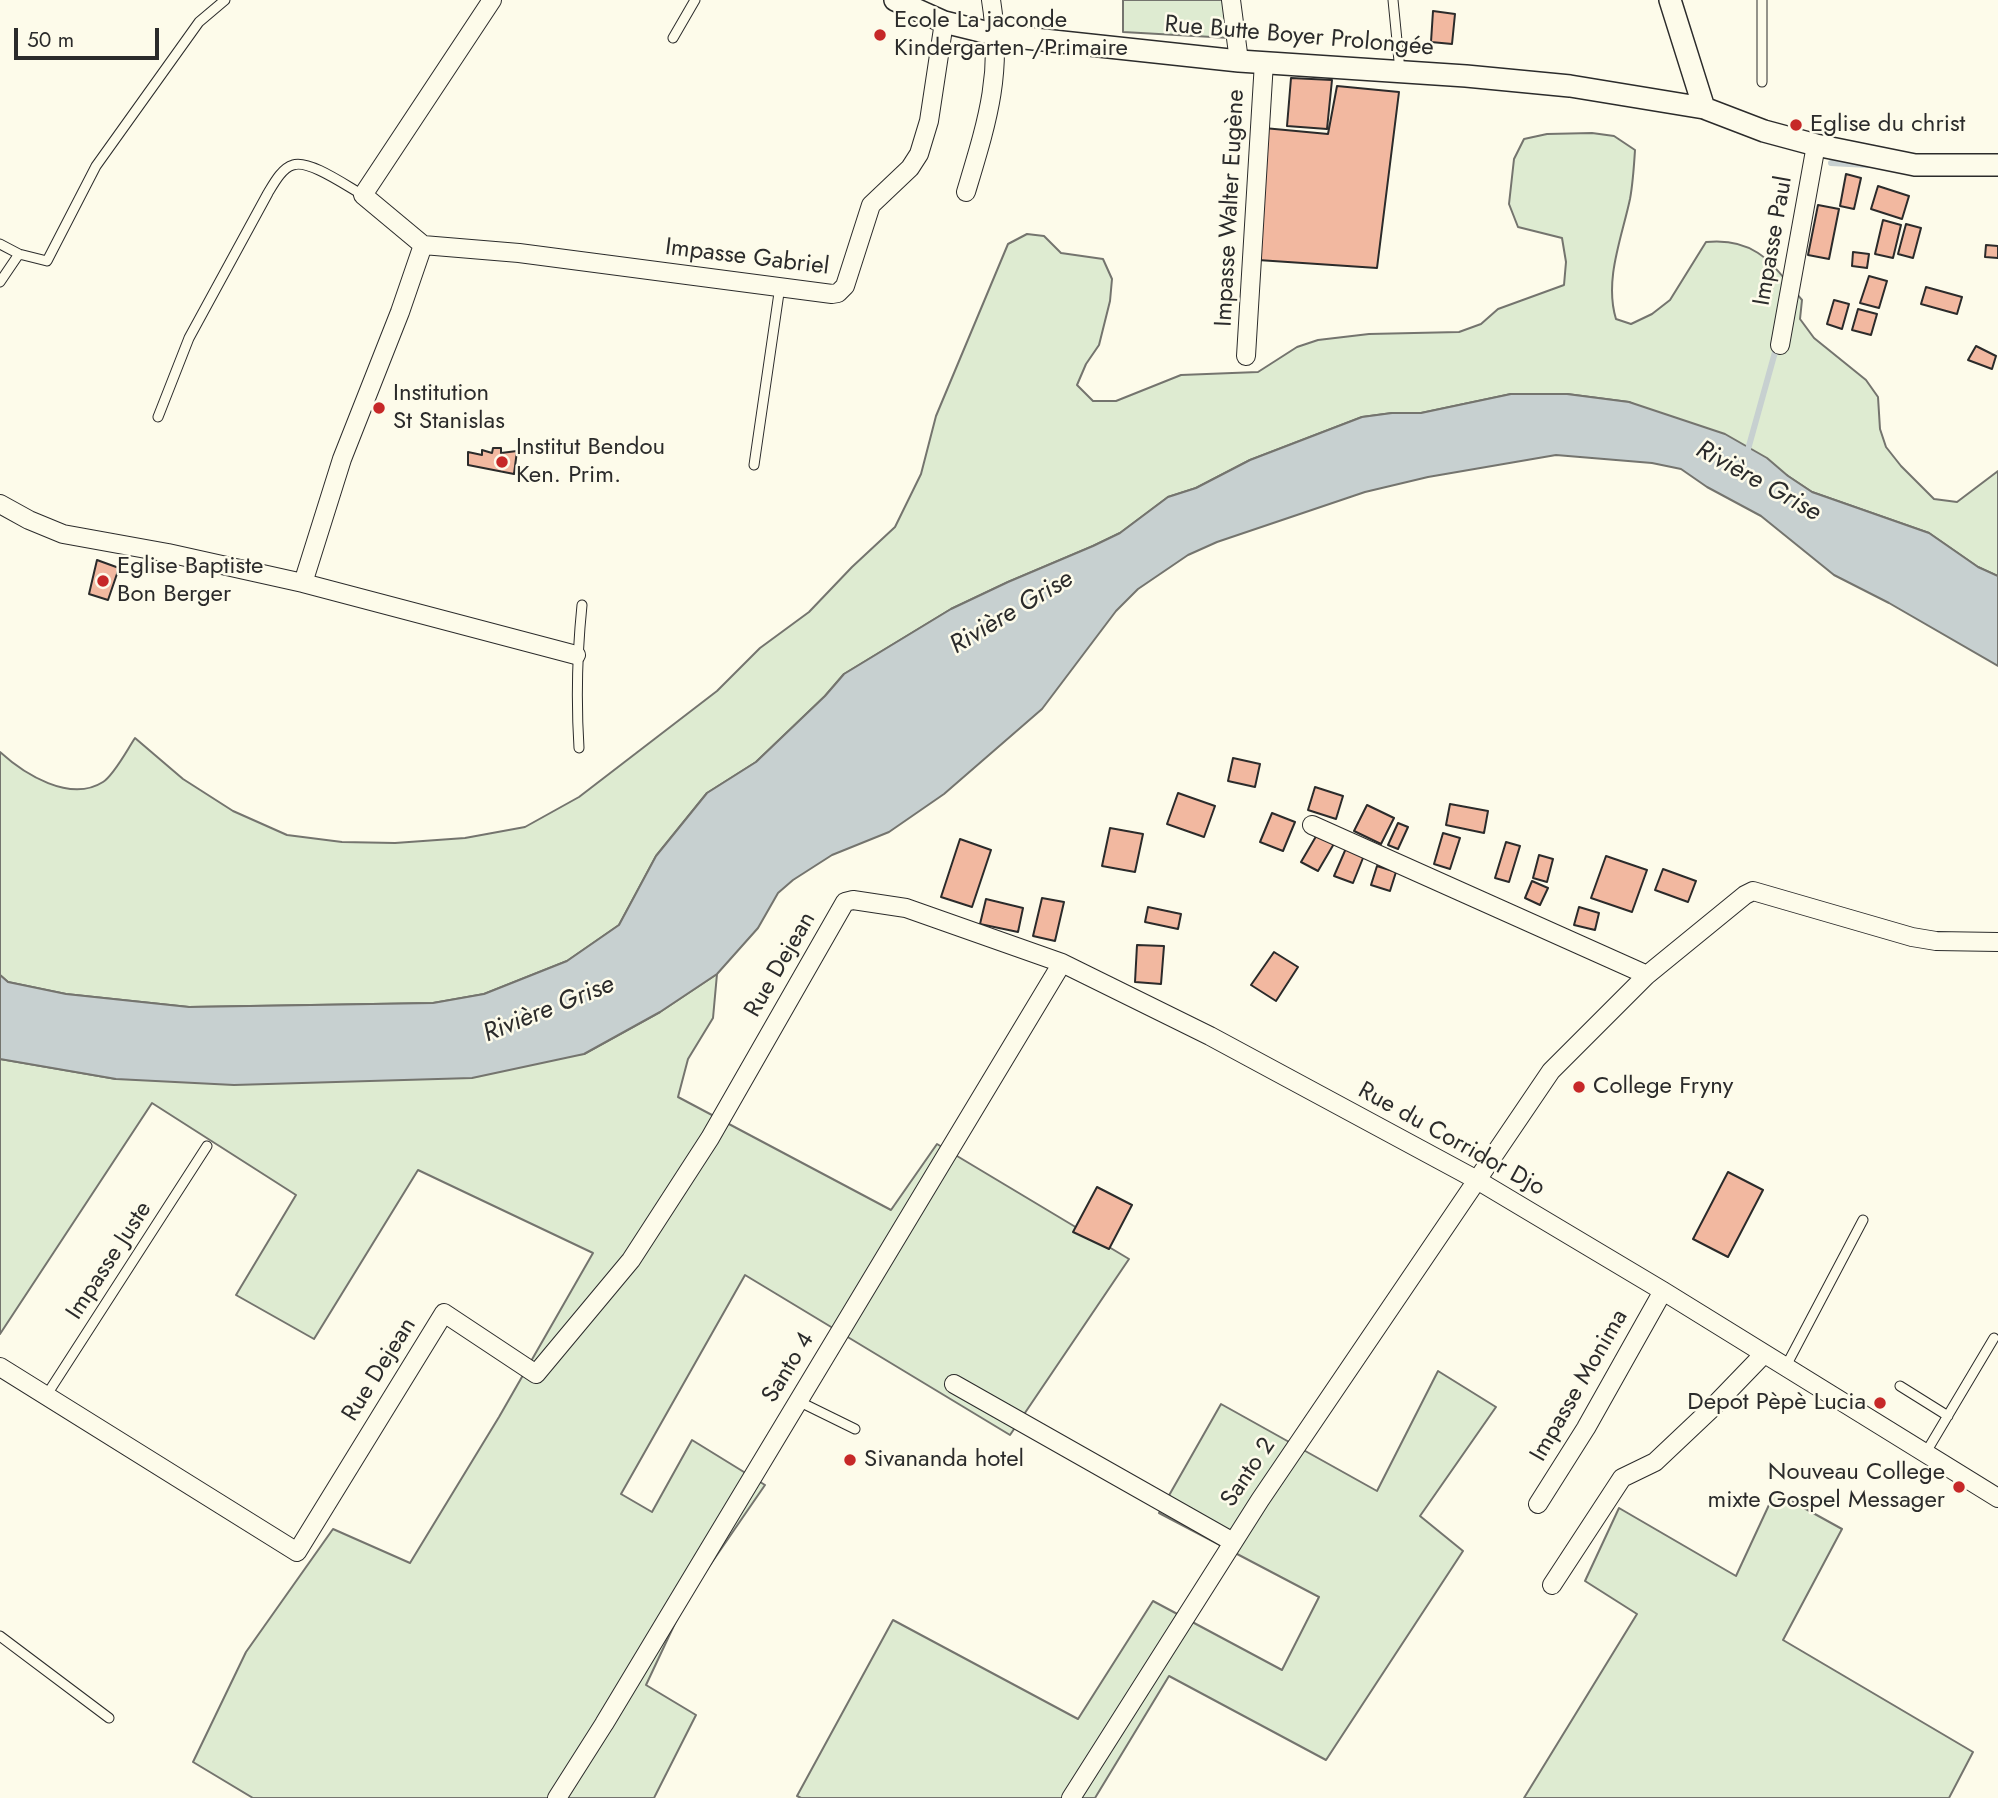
<!DOCTYPE html>
<meta charset="utf-8">
<style>
body{margin:0}
#map{position:relative;width:1998px;height:1798px;overflow:hidden;background:#fdfbea;font-family:Jost,sans-serif}
canvas{display:block}
.scale{position:absolute;left:14px;top:28px;width:145px;height:32px;box-sizing:border-box;border:4px solid #2b2b2b;border-top:0;padding-left:9px;font-size:21px;line-height:24px;white-space:nowrap;color:#2b2b2b;-webkit-text-stroke:5px #fdfbea;paint-order:stroke}
</style>
<div id="map">
<canvas width="1998" height="1798"></canvas>
<div class="scale">50 m</div>
</div>
<script>
const context = document.querySelector('canvas').getContext('2d');
context.lineJoin = 'round';
function paint(path, color) {
  context.fillStyle = color;
  context.fill(path, 'evenodd');
}
function stroke(path, color, width, dash) {
  context.strokeStyle = color;
  context.lineWidth = width;
  context.lineCap = dash ? 'butt' : 'round';
  context.setLineDash(dash || []);
  context.stroke(path);
}
function write(font, color, halo, rows, align = 'center') {
  context.font = font + ' Jost,sans-serif';
  context.lineWidth = 5;
  context.setLineDash([]);
  context.textBaseline = 'middle';
  context.strokeStyle = halo;
  context.fillStyle = color;
  for (const [text, x, y, turn = 0] of rows) {
    context.save();
    context.translate(x, y);
    context.rotate((+turn || 0) * Math.PI / 180);
    context.textAlign = isNaN(turn) ? turn : align;
    if (halo) context.strokeText(text, 0, 0);
    context.fillText(text, 0, 0);
    context.restore();
  }
}
const green = new Path2D(`
 M1123,0H1232L1230,38L1123,32Z
 M1592,133L1614,136L1635,150C1634,166 1633,183 1630,199C1622,237 1604,280 1616,319L1631,324L1652,314L1670,300L1706,242C1757,237 1773,265 1802,300L1800,319L1814,338L1866,380L1878,397L1880,429L1886,447L1901,466L1934,499L1957,502L1998,471V576L1978,567L1929,533L1812,492L1788,476L1629,402L1567,394H1511L1421,413H1392L1362,417L1250,460L1196,488L1168,497L1120,533L1093,546L1008,582L951,609L844,674L825,696L756,762L707,793L656,856L619,925L567,961L484,994L433,1003L189,1007L66,994L8,982L0,975V752C24,774 70,803 103,782C114,775 127,750 135,738L183,779L233,811L287,835L342,842L395,843L465,838L525,827L579,797L717,691L760,648L809,612L852,567L895,527L921,474L936,416L1008,244L1027,234L1044,236L1061,253L1103,259L1112,279L1110,301L1099,345L1086,364L1077,385L1093,401H1116L1181,375L1258,372L1297,347L1318,340L1369,334L1459,332L1481,324L1498,309L1564,285L1566,262L1562,238L1518,227L1509,204L1514,159L1524,139L1547,134Z
 M717,974L713,1018L688,1059L678,1097L891,1210L937,1144L1129,1259L1010,1435L745,1275L621,1494L652,1512L692,1440L765,1485L686,1600L646,1685L696,1715L654,1798H253L193,1762L246,1652L333,1529L410,1563L499,1417L593,1253L418,1170L314,1339L236,1295L296,1195L152,1103L0,1334V1059L116,1079L584,1054L660,1012Z
 M1438,1371L1496,1407L1420,1516L1463,1551L1326,1760L1169,1676L1095,1798H801L797,1796L893,1620L1078,1719L1153,1601L1282,1670L1319,1597L1159,1513L1221,1404L1377,1491Z
 M1775,1492L1842,1529L1783,1640L1973,1752L1949,1798H1524L1637,1614L1585,1581L1619,1508L1736,1576Z`);
paint(green, '#deebd1');
stroke(green, '#74746e', 2);
const water = new Path2D(`
 M1511,394H1567L1629,402L1725,434L1767,458L1788,476L1812,492L1929,533L1978,567L1998,576V666L1889,603L1834,575L1761,516L1707,487L1681,469L1652,463L1556,455L1428,477L1365,492L1217,542L1188,555L1138,589L1116,611L1042,709L944,794L889,832L832,855L793,880L778,893L758,928L717,974L660,1012L584,1054L472,1078L234,1085L116,1079L0,1059V975L8,982L66,994L189,1007L433,1003L484,994L567,961L619,925L656,856L707,793L756,762L825,696L844,674L951,609L1008,582L1093,546L1120,533L1168,497L1196,488L1250,460L1362,417L1392,413H1421Z`);
paint(water, '#c7d0d0');
stroke(water, '#74746e', 2);
stroke(new Path2D(`
 M1831,163L1868,165
 M1747,453L1777,345`), '#c7d0d0', 6);
const building = new Path2D(`
 M1433,11L1455,14L1452,44L1431,42Z
 M1291,78L1332,80L1327,129L1287,126Z
 M1337,86L1399,92L1377,268L1258,260L1264,128L1328,134Z
 M1846,174L1861,178L1854,209L1840,206Z
 M1878,186L1909,196L1902,219L1871,209Z
 M1818,205L1839,209L1829,259L1808,255Z
 M1883,220L1901,225L1893,258L1875,254Z
 M1906,224L1921,228L1913,258L1898,254Z
 M1986,245L1998,246V258L1985,257Z
 M1853,252L1869,254L1867,268L1852,266Z
 M1869,276L1887,281L1879,308L1860,303Z
 M1926,287L1962,297L1957,314L1921,304Z
 M1834,300L1849,304L1842,329L1827,324Z
 M1858,309L1877,314L1871,335L1852,330Z
 M1976,346L1996,356L1992,369L1968,360Z
 M493,448H501V453L517,451L514,474L468,465V452L482,455V450L492,453Z
 M97,560L119,568L108,600L89,594Z
 M1233,758L1260,764L1255,787L1228,781Z
 M1315,787L1343,796L1336,819L1308,810Z
 M1178,793L1215,806L1204,837L1167,824Z
 M1450,804L1488,811L1484,833L1446,825Z
 M1367,805L1394,818L1381,844L1354,831Z
 M1272,813L1295,822L1283,851L1260,842Z
 M1398,823L1408,827L1398,849L1388,845Z
 M1110,828L1143,834L1135,872L1102,866Z
 M1318,833L1335,842L1318,871L1301,862Z
 M1443,833L1460,838L1450,869L1434,864Z
 M960,839L991,850L972,907L941,897Z
 M1506,842L1520,846L1509,882L1495,878Z
 M1347,846L1365,853L1353,883L1334,876Z
 M1539,855L1553,859L1547,882L1533,878Z
 M1606,856L1647,870L1632,912L1591,898Z
 M1377,866L1396,872L1390,891L1371,885Z
 M1663,869L1696,881L1688,902L1655,890Z
 M1532,881L1548,888L1540,905L1525,898Z
 M1042,898L1064,902L1055,941L1033,936Z
 M986,899L1023,908L1018,932L980,924Z
 M1148,907L1181,914L1178,929L1145,922Z
 M1579,907L1599,913L1595,930L1574,925Z
 M1137,945L1164,946L1161,984L1135,982Z
 M1274,952L1298,967L1276,1001L1251,985Z
 M1728,1172L1763,1190L1728,1257L1693,1239Z
 M1097,1187L1132,1205L1109,1249L1073,1232Z`);
paint(building, '#f2b8a0');
stroke(building, '#2b2b2b', 2);
const service = new Path2D(`
 M1393,0L1400,71
 M673,38L695,0
 M1762,82V0
 M0,244L19,254L47,261L96,166L199,22L225,0
 M0,282L19,254
 M158,417L189,338L268,193C274,183 282,168 293,165C309,159 348,187 363,195
 M754,465L780,286
 M579,748C576,700 577,654 582,605
 M1785,1368L1863,1220
 M1900,1386L1948,1416
 M46,1396L207,1146
 M798,1401L855,1429
 M1925,1454L1994,1338
 M0,1636L109,1718`);
const minor = new Path2D(`
 M492,0L363,195L423,245L519,253L832,294L838,293L845,286L871,205L910,168L919,154L929,121L944,22
 M1231,0L1239,61
 M966,192C987,122 1003,74 991,0
 M1780,345L1816,145
 M1246,356L1264,62
 M0,504L29,520L63,534L168,553L303,583L576,655
 M303,583L342,459L400,312L423,245
 M1312,825L1647,975
 M0,1367L297,1552L444,1313L536,1374L631,1260L710,1138L845,902L853,900L906,908L1062,963L1210,1036L1477,1180L1663,1291L1998,1498
 M954,1384L1233,1542
 M1538,1504L1586,1428L1663,1291
 M1552,1585L1622,1478L1655,1462L1709,1411L1763,1355
 M557,1798L604,1724L1062,963
 M1071,1798L1260,1500L1551,1071L1647,975L1745,895L1753,891L1912,937L1936,941L1998,942`);
const tertiary = new Path2D(`
 M895,0L944,22L997,35L1239,61L1466,76L1570,86L1704,108L1764,131L1816,145L1915,165H1998
 M1670,0L1704,108`);
stroke(service, '#2b2b2b', 11);
stroke(minor, '#2b2b2b', 20);
stroke(tertiary, '#2b2b2b', 24);
stroke(service, '#fdfbea', 9);
stroke(minor, '#fdfbea', 18);
stroke(tertiary, '#fdfbea', 21);
for (const [x, y, r, color] of [
 [880,35,7,"#c62828"],
 [1796,125,7,"#c62828"],
 [379,408,7,"#c62828"],
 [502,462,7,"#c62828"],
 [103,581,7,"#c62828"],
 [1579,1087,7,"#c62828"],
 [1880,1403,7,"#c62828"],
 [850,1460,7,"#c62828"],
 [1959,1487,7,"#c62828"]
]) {
  const dot = new Path2D();
  dot.arc(x, y, r, 0, 2 * Math.PI);
  context.fillStyle = color;
  context.fill(dot);
  stroke(dot, '#fdfbea', 2.5);
}
write('24px', '#2b2b2b', '#fdfbea', [
 ["Ecole La jaconde",894,21],
 ["Kindergarten /Primaire",894,49],
 ["Eglise du christ",1810,125],
 ["Institution",393,394],
 ["St Stanislas",393,422],
 ["Institut Bendou",516,448],
 ["Ken. Prim.",516,476],
 ["Eglise Baptiste",117,567],
 ["Bon Berger",117,595],
 ["College Fryny",1593,1087],
 ["Depot Pèpè Lucia",1866,1403,"right"],
 ["Sivananda hotel",864,1460],
 ["Nouveau College",1945,1473,"right"],
 ["mixte Gospel Messager",1945,1501,"right"]
], 'left');
write('24px', '#2b2b2b', '#fdfbea', [
 ["Rue Butte Boyer Prolongée",1299,37,5],
 ["Impasse Walter Eugène",1231,208,-87],
 ["Impasse Paul",1774,241,-80],
 ["Impasse Gabriel",747,258,7],
 ["Rue Dejean",781,965,-60],
 ["Rue du Corridor Djo",1451,1140,29],
 ["Impasse Juste",110,1261,-57],
 ["Santo 4",789,1368,-59],
 ["Rue Dejean",380,1370,-58],
 ["Impasse Monima",1580,1386,-60],
 ["Santo 2",1249,1473,-56]
]);
write('italic 26px', '#2b2b2b', '#fdfbea', [
 ["Rivière Grise",1758,482,29],
 ["Rivière Grise",1012,613,-31],
 ["Rivière Grise",549,1010,-22]
]);
</script>
